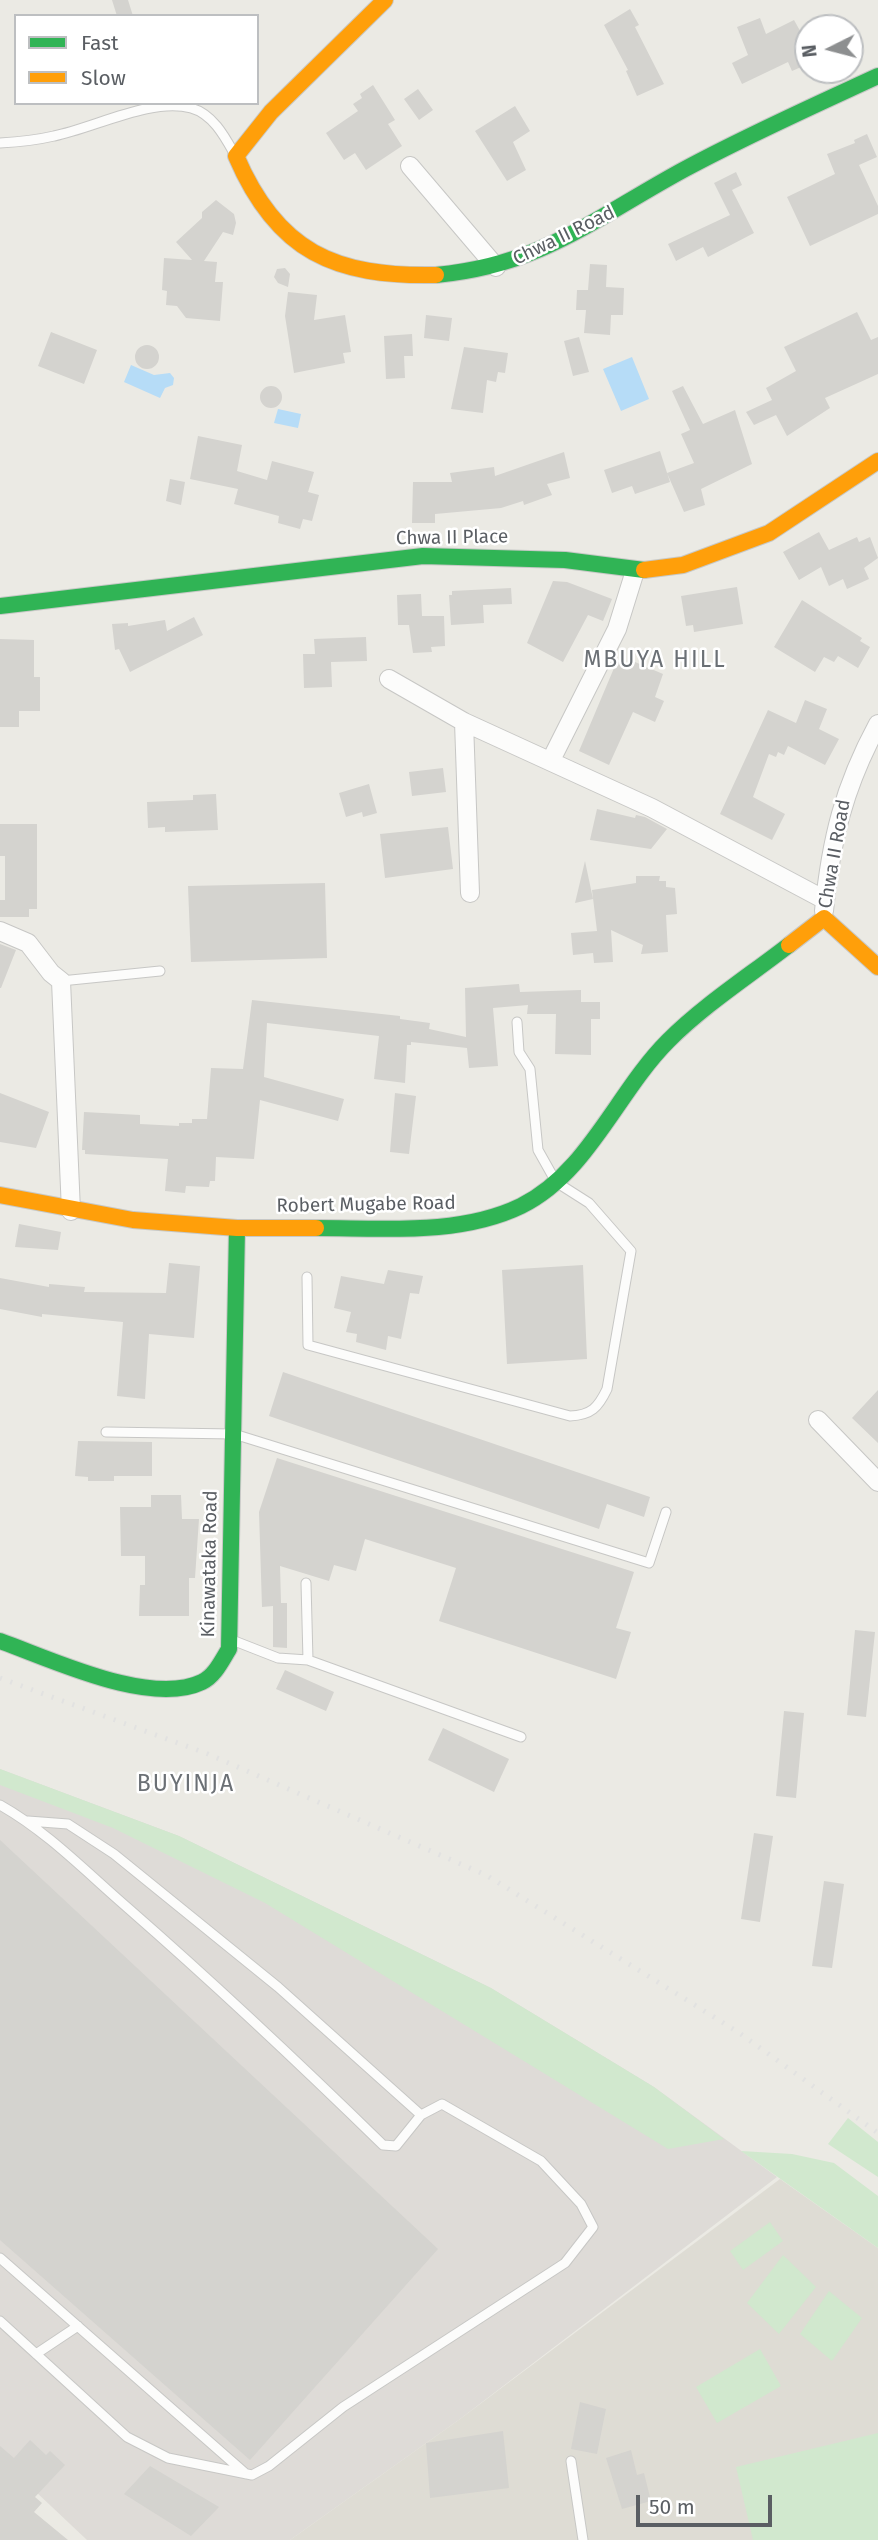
<!DOCTYPE html>
<style>
body{margin:0}
#map{position:relative;width:878px;height:2540px;overflow:hidden;background:#ebeae4;font-family:"Fira Sans",sans-serif}
canvas{display:block}
.legend{position:absolute;left:14px;top:14px;width:245px;height:91px;box-sizing:border-box;background:#fff;border:2px solid #bdbfc1;margin:0;padding:9px 12px;list-style:none;font-size:21px;color:#5a5e63}
.legend li{display:flex;align-items:center;gap:14px;height:35px}
.legend b{width:35px;border:2px solid #bdbfc1}
.north{position:absolute;left:794px;top:14px;width:70px;height:70px;box-sizing:border-box;background:#fff;border:2px solid #bdbfc1;border-radius:50%;rotate:264deg;font-size:19px;font-weight:700;line-height:28px;text-align:center;color:#5a5e63}
.north::after{content:'';display:block;margin:auto;width:24px;height:32px;background:#8d8f90;clip-path:polygon(50% 0,100% 100%,50% 72%,0 100%)}
.scale{position:absolute;left:636px;top:2495px;width:136px;height:32px;box-sizing:border-box;border:4px solid #5a5e63;border-top:0;padding-left:9px;font-size:21px;line-height:24px;white-space:nowrap;color:#5a5e63;-webkit-text-stroke:5px #fff;paint-order:stroke}
</style>
<div id="map">
<canvas width="878" height="2540"></canvas>
<ul class="legend">
<li><b style="height:9px;background:#30b455"></b>Fast</li>
<li><b style="height:9px;background:#ff9f0a"></b>Slow</li>
</ul>
<div class="north">N</div>
<div class="scale">50 m</div>
</div>
<script>
const context = document.querySelector('canvas').getContext('2d');
context.lineJoin = 'round';
function paint(path, color) {
  context.fillStyle = color;
  context.fill(path, 'evenodd');
}
function stroke(path, color, width, dash) {
  context.strokeStyle = color;
  context.lineWidth = width;
  context.lineCap = dash ? 'butt' : 'round';
  context.setLineDash(dash || []);
  context.stroke(path);
}
function write(font, color, halo, rows, align = 'center') {
  context.font = font + ' "Fira Sans",sans-serif';
  context.lineWidth = 5;
  context.setLineDash([]);
  context.textBaseline = 'middle';
  context.strokeStyle = halo;
  context.fillStyle = color;
  for (const [text, x, y, turn = 0] of rows) {
    context.save();
    context.translate(x, y);
    context.rotate((+turn || 0) * Math.PI / 180);
    context.textAlign = isNaN(turn) ? turn : align;
    if (halo) context.strokeText(text, 0, 0);
    context.fillText(text, 0, 0);
    context.restore();
  }
}
paint(new Path2D(`
 M0,1769L179,1836L491,1988L654,2087L777,2177L460,2419L290,2540H87L0,2458Z`), '#dedbd7');
paint(new Path2D(`
 M780,2179L878,2248V2540H290L460,2419Z`), '#dedcd4');
paint(new Path2D(`
 M0,1769L179,1836L491,1988L654,2087L724,2139L668,2149L265,1903L113,1828L0,1785Z
 M848,2118L878,2142V2177L828,2144Z
 M741,2151L792,2154L834,2163L878,2196V2248Z
 M770,2222L783,2241L743,2270L730,2251Z
 M783,2255L816,2287L779,2334L747,2303Z
 M829,2291L862,2318L832,2361L800,2334Z
 M760,2349L781,2386L717,2423L696,2387Z
 M878,2433V2540H753L736,2467Z`), '#d1e8ce');
paint(new Path2D(`
 M632,357L649,399L621,411L603,369Z
 M131,365L154,375L170,373L174,378L173,385L165,388L160,398L124,382Z
 M278,409L301,414L298,428L274,423Z`), '#b6dcf7');
paint(new Path2D(`
 M112,0H128L133,16H117Z
 M630,9L639,25L635,27L664,84L637,96L626,71L628,70L604,25Z
 M760,18L766,34L794,20L808,45V64L792,71L788,62L742,84L732,63L748,55L737,27Z
 M373,85L395,120L388,124L402,146L366,170L355,153L344,160L326,133L358,111L353,104L362,98L360,94Z
 M418,89L433,110L419,120L404,99Z
 M515,106L530,131L513,142L526,170L507,181L475,131Z
 M867,134L877,157L859,165L878,206V214L810,246L787,197L835,174L827,154L855,143L854,140Z
 M736,172L742,185L732,190L754,233L708,257L703,247L676,261L668,244L730,215L714,183Z
 M216,200L234,214L236,223L233,235L223,232L204,261L217,262L215,282H223L220,321L186,318L177,306L166,305L167,291L162,290L164,258L192,260L176,242L202,218V212Z
 M590,264L607,265L606,287L624,288L623,315H611L610,335L584,333L586,310H576L577,290H588Z
 M285,268L290,274L288,287L278,283L274,277L277,269Z
 M288,292L317,295L314,320L345,315L351,352L343,353L345,363L294,373L285,316Z
 M857,312L871,340L878,337V374L825,398L830,408L787,436L776,415L754,425L746,412L772,400L766,388L796,371L784,347Z
 M426,315L452,318L449,341L424,338Z
 M51,332L97,350L84,384L38,366Z
 M412,334L413,356H404L405,378L386,379L384,336Z
 M579,337L589,372L573,376L564,341Z
 M135 357a12 12 0 1 1 24 0a12 12 0 1 1-24 0Z
 M464,347L508,353L505,373L498,372L496,382L487,380L483,413L451,409Z
 M260 397a11 11 0 1 1 22 0a11 11 0 1 1-22 0Z
 M683,386L703,424L735,410L752,464L701,489L705,505L684,512L667,473L694,463L681,434L690,430L672,391Z
 M198,436L242,445L237,471L267,480L272,461L314,472L308,492L319,495L312,521L303,519L300,529L278,523L279,516L234,504L238,489L190,479Z
 M660,451L670,482L635,494L632,486L612,493L604,470Z
 M564,452L570,478L547,484L552,495L524,505L523,501L501,508L435,514V523H412L413,482H452L450,473L494,467L495,476Z
 M170,479L185,482L181,505L166,501Z
 M819,532L829,550L857,537L859,542L870,537L878,558L864,568L869,579L847,589L843,579L829,586L821,567L799,580L783,552Z
 M553,581L567,582L612,599L603,621L588,615L563,662L527,643Z
 M737,587L743,624L694,632L693,625L686,626L681,596Z
 M511,588L512,604L483,605L484,623L451,625L449,595H452V591Z
 M421,594L422,616H444L445,646L431,647L432,652L413,653L409,625H398L397,595Z
 M802,600L862,638L860,641L870,647L858,668L838,656L834,662L824,657L815,672L774,647Z
 M194,617L203,635L130,672L119,649L115,650L112,624L128,623V626L165,620L167,631Z
 M366,637L367,661L331,662L332,687L304,688L303,654H315L314,639Z
 M0,639L34,640V677H40V711H19V727H0Z
 M617,661L632,668L635,662L663,674L655,697L664,701L655,722L633,712L609,765L579,751Z
 M805,700L827,709L819,729L839,739L825,765L788,746L784,755L778,752L776,757L769,754L753,797L785,814L772,840L720,814L768,710L796,723Z
 M443,768L446,792L412,796L409,772Z
 M369,784L377,813L363,817L362,812L346,817L339,793Z
 M216,794L218,830L165,832V827L148,828L147,802L193,800V795Z
 M597,809L635,818L636,815L645,817L667,829L651,849L590,840Z
 M0,824H37V909H29V917H0V900H5V856H0Z
 M448,827L453,869L385,878L380,834Z
 M585,861L593,899L575,903Z
 M636,876H660L659,881H666V887L675,888L677,914L666,915L668,952L641,954L643,945L611,930L613,962L594,963L593,953L573,955L571,933L597,931L592,890L636,883Z
 M325,883L327,958L191,962L188,886Z
 M0,944L16,950L1,988H0Z
 M519,984L520,992L581,990V1002H600V1019H591V1055L555,1054L556,1014H527L528,1005L493,1008L498,1066L469,1068L467,1048L411,1042V1045H407L405,1083L374,1079L379,1036L267,1023L264,1077L344,1099L338,1121L260,1100L254,1159L216,1157L215,1181H210L209,1187L186,1186L185,1193L165,1191L168,1159L85,1154V1150H82L84,1112L140,1115V1124L179,1126V1123H192V1119H207L211,1068L243,1069L252,1000L400,1016V1019L430,1023L429,1029L466,1037L465,988Z
 M0,1093L49,1112L36,1148L0,1142Z
 M395,1093L416,1096L409,1154L390,1152Z
 M19,1224L61,1232L58,1250L15,1247Z
 M169,1263L200,1266L194,1338L149,1334L145,1399L117,1396L123,1322L42,1314V1317L0,1309V1278L49,1287V1284L85,1287L84,1292L166,1293Z
 M583,1265L587,1359L507,1364L502,1270Z
 M388,1270L423,1276L419,1294L410,1293L401,1339L388,1336L386,1350L356,1342L357,1334L346,1332L351,1312L334,1308L341,1276L384,1284Z
 M283,1372L650,1497L644,1517L607,1504L599,1529L269,1416Z
 M878,1390V1443L852,1418Z
 M78,1441L152,1442V1476H114V1481H88V1477L75,1476Z
 M277,1458L634,1572L616,1628L631,1632L616,1679L439,1621L456,1568L365,1539L356,1571L334,1565L329,1581L280,1566L281,1603H287V1648L273,1647V1606L262,1607L259,1512Z
 M151,1495H181L182,1519H199L195,1578H189V1616H139L140,1585H145V1556H121L120,1507H151Z
 M855,1630L875,1632L866,1717L847,1715Z
 M285,1670L334,1692L326,1711L276,1689Z
 M784,1711L804,1713L796,1798L776,1796Z
 M443,1728L509,1759L494,1792L428,1760Z
 M754,1833L773,1836L760,1922L741,1919Z
 M0,1840L438,2249L250,2460L0,2240Z
 M824,1881L844,1884L832,1968L812,1966Z
 M580,2402L606,2409L597,2454L571,2449Z
 M503,2431L509,2488L430,2498L426,2443Z
 M30,2440L46,2455L50,2451L65,2465L35,2497L42,2503L34,2512L68,2540H0V2446L14,2458Z
 M631,2450L637,2475L644,2473L651,2501L622,2509L606,2458Z
 M150,2466L219,2507L191,2536L124,2494Z`), '#d4d3cf');
const lane = new Path2D(`
 M0,143C18,142 37,140 54,136C94,128 152,97 191,108C213,114 225,137 235,155
 M61,981L160,971
 M307,1277L308,1345L570,1416C591,1415 598,1408 607,1389L631,1251L589,1203L556,1182L538,1150L530,1069L519,1052L517,1022
 M106,1432L234,1434L649,1563L666,1512
 M232,1640L278,1658L308,1660L306,1583
 M308,1660L521,1737
 M0,1805C48,1832 87,1873 129,1909C216,1985 300,2064 383,2145L396,2146L421,2115L442,2104L541,2161L581,2204L593,2227L565,2263L343,2407L269,2466L252,2475L168,2458L127,2437L0,2321
 M28,1821L68,1824L114,1854L278,1987L421,2115
 M0,2258L246,2474
 M36,2354L78,2326
 M571,2461L583,2540`);
const street = new Path2D(`
 M410,166L496,267
 M389,679L464,722L652,808L825,900
 M464,722L470,893
 M551,760L617,629L635,571
 M824,911C831,839 844,787 878,724
 M0,931L28,943L51,973L61,981L71,1211
 M818,1420L878,1482`);
const fast = new Path2D(`
 M436,275C543,265 596,217 685,169C748,135 813,106 878,76
 M0,606L423,556L565,560L644,570
 M316,1228C382,1228 459,1236 521,1206C588,1173 617,1092 668,1041C704,1005 749,976 789,945
 M0,1641C51,1659 150,1707 202,1682C215,1676 222,1660 229,1649L237,1228`);
const slow = new Path2D(`
 M385,0L271,112L236,156C277,252 335,277 436,275
 M644,570L683,565L769,533L878,461
 M789,945L824,918L878,967
 M0,1195L133,1220L237,1228H316`);
stroke(lane, '#c7c7c5', 11);
stroke(street, '#c7c7c5', 20);
stroke(fast, '#c7c8c6', 18);
stroke(slow, '#c7c8c6', 18);
stroke(lane, '#fcfcfb', 9);
stroke(street, '#fcfcfb', 18);
stroke(fast, '#30b455', 16);
stroke(slow, '#ff9f0a', 16);
stroke(new Path2D(`
 M0,1678L208,1754L486,1875L738,2032L878,2133`), '#e2e2e1', 5, [2, 9]);
write('19px', '#5a5e63', '#fff', [
 ["Chwa II Road",564,236,-26],
 ["Chwa II Place",452,538,-1],
 ["Chwa II Road",835,854,-80],
 ["Robert Mugabe Road",366,1205,-1],
 ["Kinawataka Road",210,1564,-89]
]);
context.letterSpacing = '2px';
write('23px', '#6b7075', '#fff', [
 ["MBUYA HILL",655,661],
 ["BUYINJA",186,1785]
]);
context.letterSpacing = '0px';
</script>
